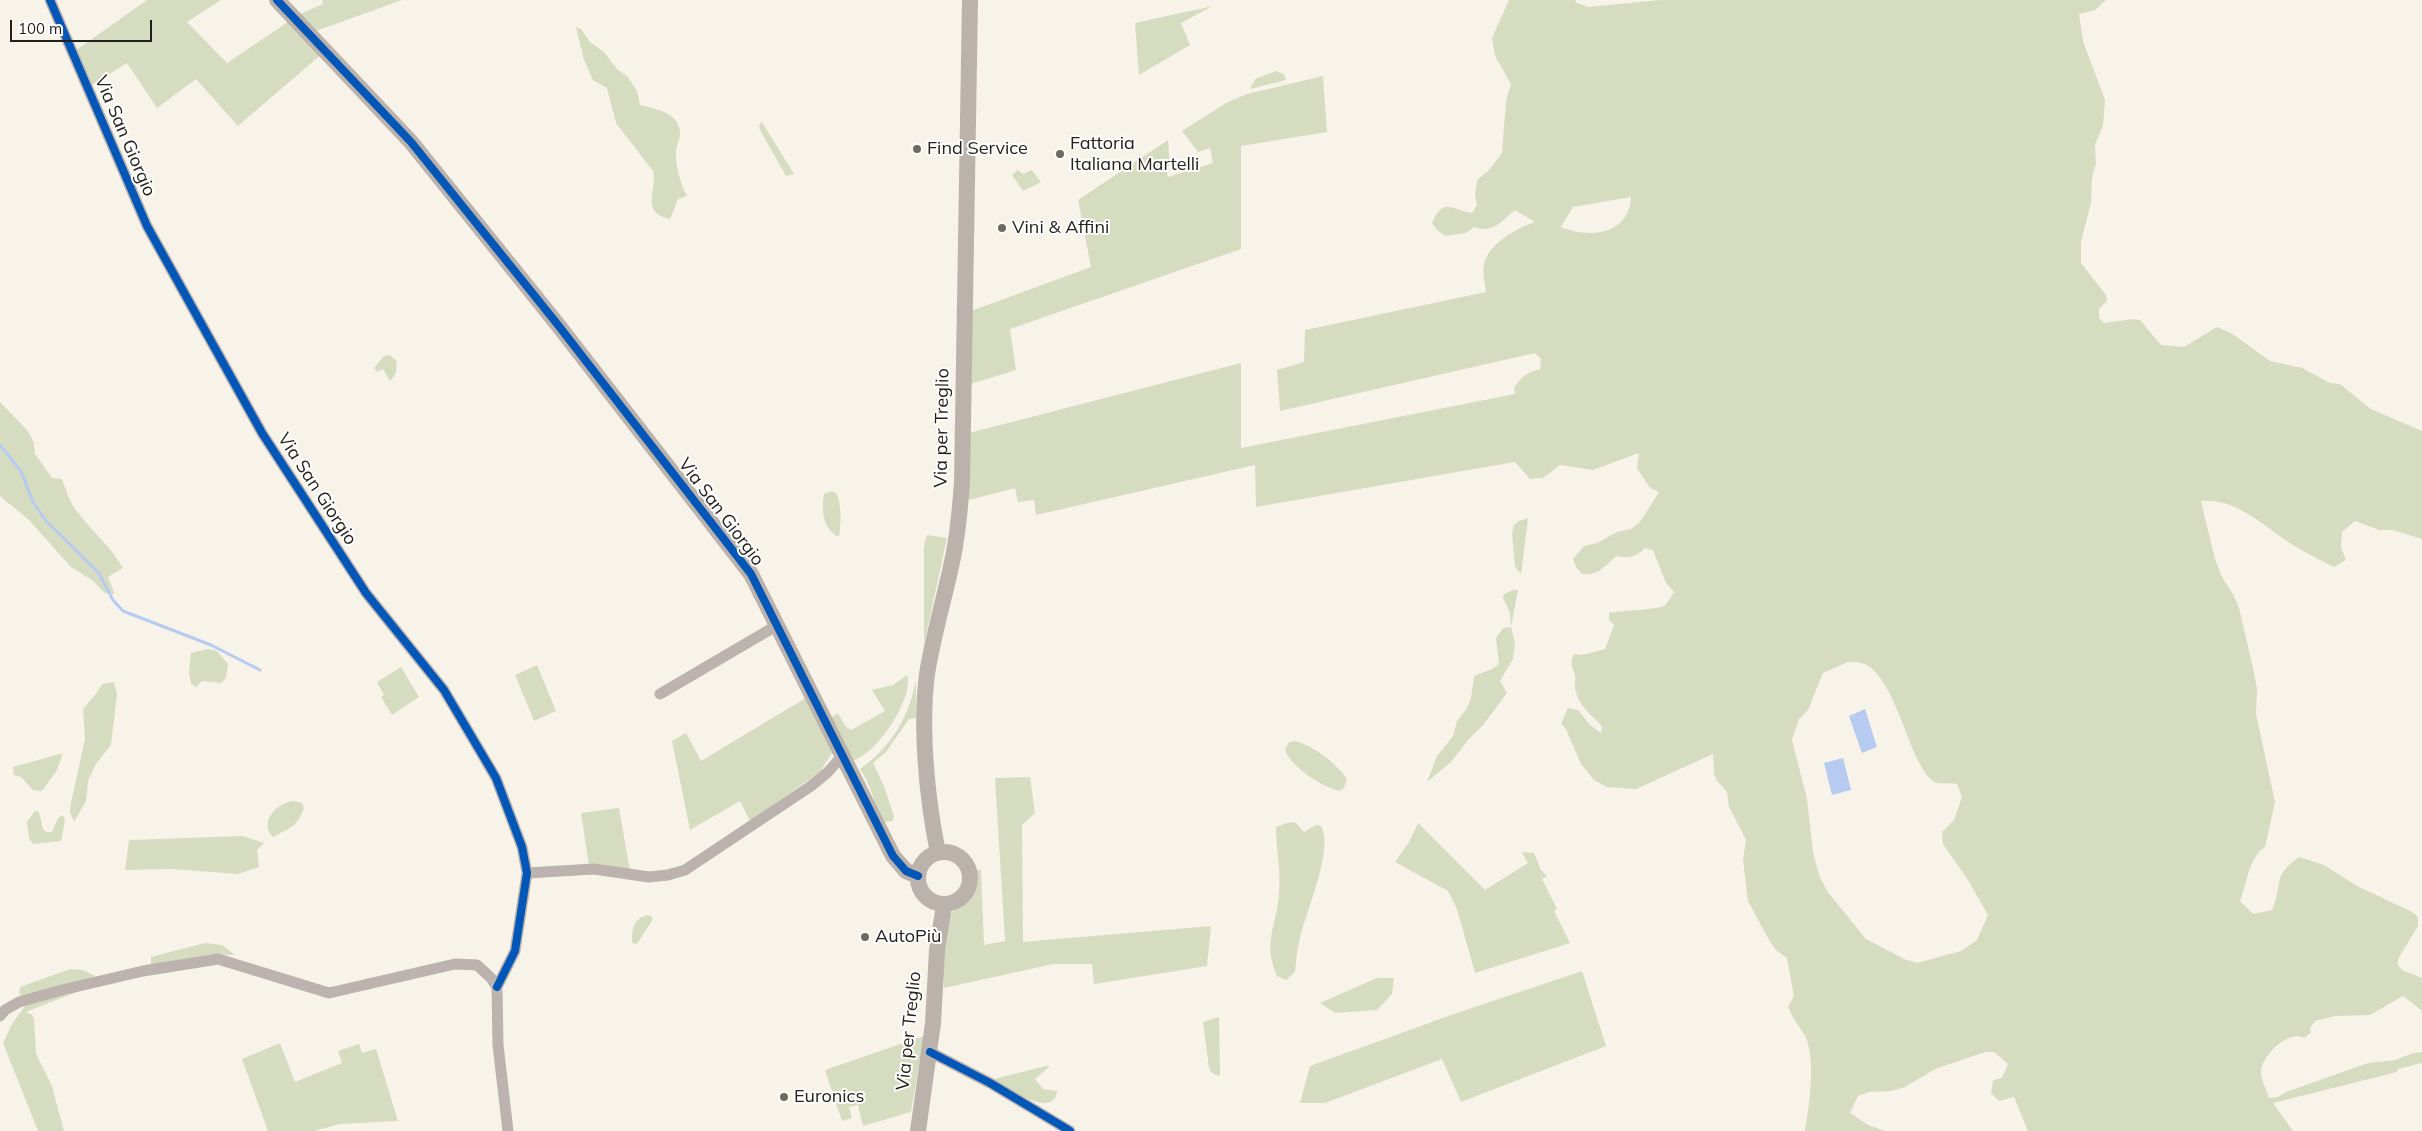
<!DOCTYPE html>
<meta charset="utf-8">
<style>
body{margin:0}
#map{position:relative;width:2422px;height:1131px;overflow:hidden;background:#f7f3e9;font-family:Mulish,sans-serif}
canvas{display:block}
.scale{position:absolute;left:10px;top:20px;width:142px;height:22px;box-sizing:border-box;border:2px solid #23201a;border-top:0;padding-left:6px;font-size:15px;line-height:18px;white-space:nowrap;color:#23201a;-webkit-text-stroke:4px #fff;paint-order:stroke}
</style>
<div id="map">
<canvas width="2422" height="1131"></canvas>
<div class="scale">100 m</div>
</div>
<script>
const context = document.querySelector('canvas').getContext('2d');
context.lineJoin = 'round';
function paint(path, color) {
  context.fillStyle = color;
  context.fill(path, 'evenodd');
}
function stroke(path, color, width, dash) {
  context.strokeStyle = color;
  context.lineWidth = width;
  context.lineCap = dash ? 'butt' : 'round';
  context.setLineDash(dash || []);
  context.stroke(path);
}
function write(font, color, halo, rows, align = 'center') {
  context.font = font + ' Mulish,sans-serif';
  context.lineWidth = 4;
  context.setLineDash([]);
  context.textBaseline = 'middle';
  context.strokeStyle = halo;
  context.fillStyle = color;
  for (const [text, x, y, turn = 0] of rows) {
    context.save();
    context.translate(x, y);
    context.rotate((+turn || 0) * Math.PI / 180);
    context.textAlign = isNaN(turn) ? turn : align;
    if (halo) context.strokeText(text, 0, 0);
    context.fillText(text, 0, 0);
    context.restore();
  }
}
paint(new Path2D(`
 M147,0H221L187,22L227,63L291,20L323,53L238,126L196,79L157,108L127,63L90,86L75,51Z
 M322,0H402L316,31L300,14L323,4Z
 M1509,0H1575L1577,3L1588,7L1660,0H2106L2095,10L2079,14L2083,41L2105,100L2103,126L2095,144L2096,164L2092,177L2091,203L2081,242V263L2106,295L2107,301L2099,309V318L2104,323L2133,319L2140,320L2161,345L2184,347L2217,327L2231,333L2270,361L2302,368L2330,383L2340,384L2371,409L2422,431V539L2393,530H2379L2355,521L2342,532L2341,547L2346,560L2334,567C2320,560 2306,553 2293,545C2264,527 2238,498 2201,501L2215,559L2223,579L2233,594L2239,608L2253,668L2257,689L2256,714L2275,802L2265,847C2249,857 2247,883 2240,901L2253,914L2272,910C2283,884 2272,876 2299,857L2324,865L2357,886L2412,912L2418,917V926L2398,959V965L2402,970L2422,978V1011L2403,996L2370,1015L2335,1016L2315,1021L2310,1028L2311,1033L2304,1038C2289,1029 2261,1056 2261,1072C2261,1080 2267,1090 2269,1098L2278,1097L2286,1092L2368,1063L2395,1060L2413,1053L2422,1052V1063L2398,1069L2397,1072L2273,1103L2293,1131H2028L2014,1097L1999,1101L1991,1093L1993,1080L2002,1078L2008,1064L1994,1052H1985L1935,1069L1905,1087L1891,1091L1869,1092L1858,1096L1850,1113L1868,1125L1885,1131H1805C1809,1106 1817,1057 1804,1034C1798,1025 1792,1017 1788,1007L1794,996L1787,958L1776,950L1769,940L1748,901L1743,860L1746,840L1729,807L1727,792L1717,781L1714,774L1713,754L1636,789L1607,787L1594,780L1581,764L1566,729L1561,724L1568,708L1578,710L1590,725L1601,733L1602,726C1592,716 1579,705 1576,692C1574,686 1576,682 1575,676C1573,667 1569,663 1574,654L1582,655L1605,649L1614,625L1609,620V613C1620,611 1660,609 1664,606C1668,603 1671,596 1674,592L1666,583L1653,550L1645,548C1636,557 1629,559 1616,556C1606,566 1597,576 1582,574L1576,567L1573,559L1584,546L1597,543L1617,532L1631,529L1640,522L1659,492L1650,488L1637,468L1639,453L1593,470L1560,465L1543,478L1530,479L1515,462L1256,507L1255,465L1036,515L1034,500L1018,502L1015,488L969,500V433L1241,363V448L1515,394L1514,388C1521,377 1527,372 1540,369L1541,359L1535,353L1280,411L1277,370L1304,362L1305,330L1486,292C1485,282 1482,274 1484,264C1489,243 1517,228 1535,222L1515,210C1501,221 1494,234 1474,227L1466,233L1445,236L1436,229L1432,223C1444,196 1451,210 1472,213L1477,205L1475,196L1477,180L1489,170L1502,153L1506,101L1511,84L1495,56L1492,38ZM1631,197C1629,235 1589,239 1561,227L1573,207ZM1848,662C1853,662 1859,662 1864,664C1890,673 1906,740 1920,764C1923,770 1928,778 1934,782C1941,785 1949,782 1957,784L1962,797L1954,820L1942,832L1943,844L1968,880L1988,915L1977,940L1961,951L1917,963L1904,959L1866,939L1827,891L1819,875L1813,852L1807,799L1792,740L1799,719L1808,710L1823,673Z
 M1213,6L1181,23L1190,45L1139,75L1135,23Z
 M576,27L581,29L590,42L604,52L617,69L628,77L637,91L640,105C657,109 681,113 680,135C679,140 677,145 676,150C675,165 680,183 687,196L678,199L670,219C639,212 658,190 653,171L616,123L607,88L593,80L584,60Z
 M1276,71L1284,74L1286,80L1250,89L1255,79Z
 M1323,76L1327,132L1241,146V249L1010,329L1016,370L971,384V311L1091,267L1078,200L1168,140L1170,166L1166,167L1168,177L1213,163L1210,148L1198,152L1182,131L1226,103L1247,94Z
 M762,122L794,174L786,176L760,130L759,125Z
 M1018,170L1023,174L1032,170L1041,182L1023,191L1012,175Z
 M389,355L396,360C398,368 396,375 390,381L383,369L377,372L374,368L384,356Z
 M0,402L28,431L34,443L35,454L52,478L62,479C66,490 69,501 76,510C91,531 110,545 123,568L108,577L115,594L105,593L92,580L71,567L29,520L0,496Z
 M832,491L837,494C842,508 841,522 839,537C823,530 821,510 824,494Z
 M1528,518L1521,574L1515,567L1512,534L1514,525L1519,521Z
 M927,535L947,538L924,644V546Z
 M1513,590H1518L1511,627L1515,643L1513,659L1500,681L1507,693L1483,725L1468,740L1451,762L1427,782L1437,756L1453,736L1457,721L1467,708L1471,698L1474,676L1492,669L1499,664L1496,638L1503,628L1511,627L1510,613L1503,598L1504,594Z
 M209,649L217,651L228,664L226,678L221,683L202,681L196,687L191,684L189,672L191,653Z
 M537,665L556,711L534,721L515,675Z
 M401,667L419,697L392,715L381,697L384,695L377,682Z
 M907,675C914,699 876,755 852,761L827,720L838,713L846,727L851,730L885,711L872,690L893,685Z
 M916,680V718L909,719L886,752L873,763L884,786L894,816L893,821L883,822C873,804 872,785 860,769C891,747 909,717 916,680Z
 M114,682L117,694L111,745L96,764L88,781L86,801L74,822L70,812L71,803L85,739L83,709L96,694L102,684Z
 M809,696L833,751L820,772L750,821L740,801L690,830L672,741L686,733L701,761Z
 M1296,741C1316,748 1335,762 1347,779L1344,788L1339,791C1323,787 1289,766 1285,749L1289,742Z
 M63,753L57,770L42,791L33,790L21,777L14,775L13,767Z
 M1030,777L1035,813L1022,825L1023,942L1211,926L1207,966L1094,984L1092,964H1053L944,988C944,973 938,940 943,926C954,899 979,908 976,870H981L984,945L1005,941L995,778Z
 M293,801L302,803L304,808C297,827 290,828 273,837C258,822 277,803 293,801Z
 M619,808L630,871L589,865L581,813Z
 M35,811L39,812L43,829L46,832H52L58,818L63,815L65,820L61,841L33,844L29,838L27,822Z
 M1290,822L1296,823L1304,832L1316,825L1321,826C1334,849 1306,912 1300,938C1297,949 1296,961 1295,972L1286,980L1277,976C1262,940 1277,927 1279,893C1281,871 1276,849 1276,827Z
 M1418,823L1485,890L1528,863L1522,852L1534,853L1541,870L1547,876L1542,879L1557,909L1554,911L1570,943L1475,973L1457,909L1448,891L1395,862L1409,842Z
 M243,836L264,843L257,850L259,867L238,874L172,869L125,870L129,840Z
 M647,915L651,916L653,919L637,944L632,943C632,930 632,920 647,915Z
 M205,943L222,945L235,955L213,954L151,965V957Z
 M70,969L83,970L95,976L89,987L26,1012L32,1015L34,1019L36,1054L52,1086L64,1131H38L3,1043L12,1024L27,1003L19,993L20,987Z
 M1582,971L1606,1046L1461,1102L1442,1059L1325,1103H1300L1310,1066L1454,1014Z
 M1377,978H1394L1392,994L1377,1010L1335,1013L1320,1003Z
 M1219,1017L1220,1076L1213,1074L1209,1068L1203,1022Z
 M924,1036L911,1112L863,1126L858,1105L849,1107L852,1118L842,1121L825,1070Z
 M280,1043L295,1082L342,1063L338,1051L359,1044L362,1053L376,1049L398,1121L340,1124L314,1131H268L242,1059Z
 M1046,1066H1050L1035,1079L1043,1089L1057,1091C1054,1121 1006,1086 994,1079Z`), '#d6dcc0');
paint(new Path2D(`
 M1865,709L1877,747L1862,753L1849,716Z
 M1843,758L1851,790L1832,795L1824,763Z`), '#b7cbf0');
stroke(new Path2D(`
 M0,445L21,471L33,502L46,521L98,572L113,600L123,611L211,645L260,670`), '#b7cbf0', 3);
stroke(new Path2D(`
 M50,0L147,226L262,433L366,593L444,690L496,778L522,847L527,873L515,951L497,987
 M660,694L776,626
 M527,873L594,869L649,877L668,875L685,870L811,786L828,772L842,756
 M0,1016L5,1010L19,1002L62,990L143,971L218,959L329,993L455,964L477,965L491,978L497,987L498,1045L508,1131
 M930,1052L990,1083L1070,1131`), '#bcb2ae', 11);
stroke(new Path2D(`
 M277,0L411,142L558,325L751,574L893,856L906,871L918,876
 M918 878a26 26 0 1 1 52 0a26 26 0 1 1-52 0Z
 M938,853C927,799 920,728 927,674C933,636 944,600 952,562C958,536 960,509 962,483L970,0
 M918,1131L933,1023L937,950L944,905`), '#bbb2ac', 16);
stroke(new Path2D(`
 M50,0L147,226L262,433L366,593L444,690L496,778L522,847L527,873L515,951L497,987
 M277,0L411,142L558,325L751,574L893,856L906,871L918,876
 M930,1052L990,1083L1070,1131`), '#0057b8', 8);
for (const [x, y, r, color] of [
 [917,149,5,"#6d6a62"],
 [1060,154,5,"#6d6a62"],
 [1002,228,5,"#6d6a62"],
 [865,937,5,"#6d6a62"],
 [784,1097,5,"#6d6a62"]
]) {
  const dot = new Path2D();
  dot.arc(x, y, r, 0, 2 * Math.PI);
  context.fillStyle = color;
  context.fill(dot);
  stroke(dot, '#fff', 2);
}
write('18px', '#23201a', '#fff', [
 ["Via San Giorgio",125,136,67],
 ["Via per Treglio",942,428,-89],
 ["Via San Giorgio",317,489,57],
 ["Via San Giorgio",721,512,53],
 ["Via per Treglio",909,1031,-84]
]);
write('18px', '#23201a', '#fff', [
 ["Fattoria",1070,144],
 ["Italiana Martelli",1070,165],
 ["Find Service",927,149],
 ["Vini & Affini",1012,228],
 ["AutoPiù",875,937],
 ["Euronics",794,1097]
], 'left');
</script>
